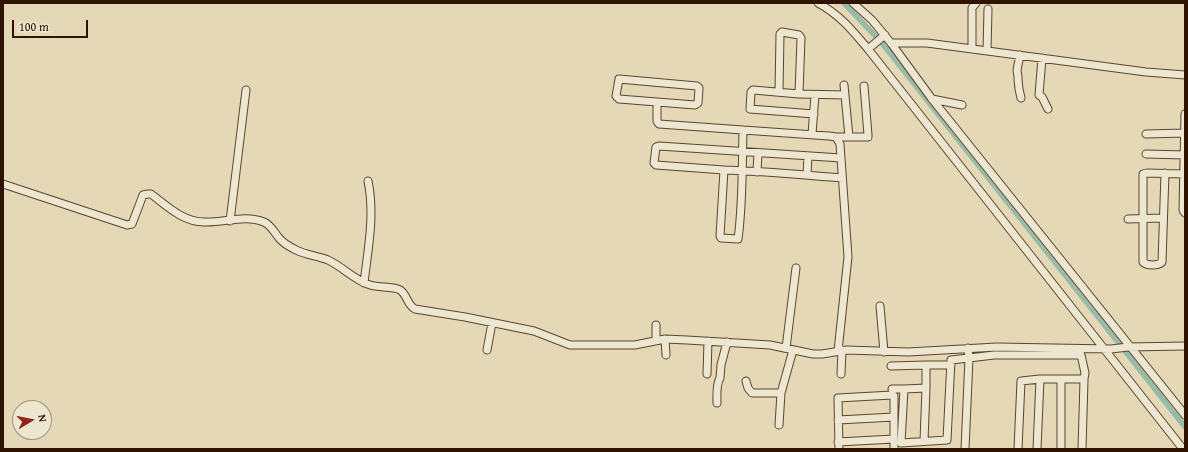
<!DOCTYPE html>
<style>
body{margin:0}
#map{position:relative;width:1188px;height:452px;overflow:hidden;background:#e4d8b6;font-family:"Gentium Book Plus",serif}
canvas{display:block}
.frame{position:absolute;inset:0;border:4px solid #2f1302;pointer-events:none}
.north{position:absolute;left:12px;top:400px;width:40px;height:40px;box-sizing:border-box;background:#ede6d0;border:1px solid #a1927e;border-radius:50%;rotate:80deg;font-size:11px;font-weight:700;line-height:16px;text-align:center;color:#2f1302}
.north::after{content:'';display:block;margin:auto;width:14px;height:18px;background:#8f2418;clip-path:polygon(50% 0,100% 100%,50% 72%,0 100%)}
.scale{position:absolute;left:12px;top:20px;width:76px;height:18px;box-sizing:border-box;border:2px solid #2f1302;border-top:0;padding-left:5px;font-size:12px;line-height:14px;white-space:nowrap;color:#2f1302;-webkit-text-stroke:3px #ede6d0;paint-order:stroke}
</style>
<div id="map">
<canvas width="1188" height="452"></canvas>
<div class="frame"></div>
<div class="north">N</div>
<div class="scale">100 m</div>
</div>
<script>
const context = document.querySelector('canvas').getContext('2d');
context.lineJoin = 'round';
function stroke(path, color, width, dash) {
  context.strokeStyle = color;
  context.lineWidth = width;
  context.lineCap = dash ? 'butt' : 'round';
  context.setLineDash(dash || []);
  context.stroke(path);
}
stroke(new Path2D(`
 M844,3L882,43L1185,427`), '#97bba8', 5.5);
const minor = new Path2D(`
 M818,3C840,15 852,30 868,49L1183,449
 M853,3L872,20L891,43L932,99L1185,415
 M891,43H927L1146,72L1185,75
 M868,49L885,35
 M972,49V8L976,3
 M987,51L988,9
 M1042,58L1039,95L1042,97L1048,109
 M1018,77L1017,70L1020,55
 M619,79L697,86L699,88L698,103L695,105L619,99L616,96Z
 M1018,79L1019,89L1021,98
 M844,85L849,137
 M779,92L780,34L782,32L799,35L801,38L799,94
 M932,99L962,105
 M657,102V121L659,124L743,130C742,167 743,203 738,239L721,238L720,236L724,170C763,171 803,175 842,178
 M814,114L750,109L751,92L753,90L799,94L845,95
 M1185,114L1183,210L1185,213
 M743,130L829,136L836,137L840,144L848,257L838,351
 M812,134L815,95
 M1146,134L1185,133
 M836,137H868V135L864,86
 M1146,154L1185,155
 M724,170L656,165L654,163L656,147L659,146L841,158
 M757,172L758,153
 M1165,173L1162,262C1158,266 1147,266 1143,262V174L1147,173L1185,174
 M807,175L808,156
 M3,184L127,225L132,224L143,195L148,194H151C167,206 183,222 204,222C224,223 245,214 264,222C271,225 274,232 279,238C283,243 290,247 296,250C306,255 318,256 328,260C343,267 354,280 370,285C379,288 393,286 400,290C407,294 407,305 415,309L465,317L534,331L570,345H635L665,339L687,340L770,345L813,354H822L847,350L908,352L997,347L1111,349L1128,347L1185,346
 M1128,219L1163,218
 M230,221L246,90
 M364,283C368,249 375,215 368,181
 M880,306L884,352
 M656,325V341
 M665,339L666,355
 M786,348L796,268
 M487,350L492,323
 M891,366L926,365
 M707,374L708,341
 M841,374L842,350
 M746,381L748,388L752,393H781
 M926,388V365H951
 M892,389H904
 M717,403C717,395 716,384 720,378L721,365L727,342
 M838,420L894,417
 M779,425L781,393L793,350
 M924,441L926,388L904,389L901,443L947,440L951,360L969,358L968,348
 M838,442L894,439
 M839,449L838,398L892,395L894,396V449
 M965,449L969,358L994,355H1081L1085,373L1084,379
 M1018,449L1021,381L1040,379H1083L1084,380L1082,449
 M1037,449L1040,379
 M1061,449V379`);
stroke(minor, '#5c442f', 9);
stroke(minor, '#ede6d0', 7);
</script>
